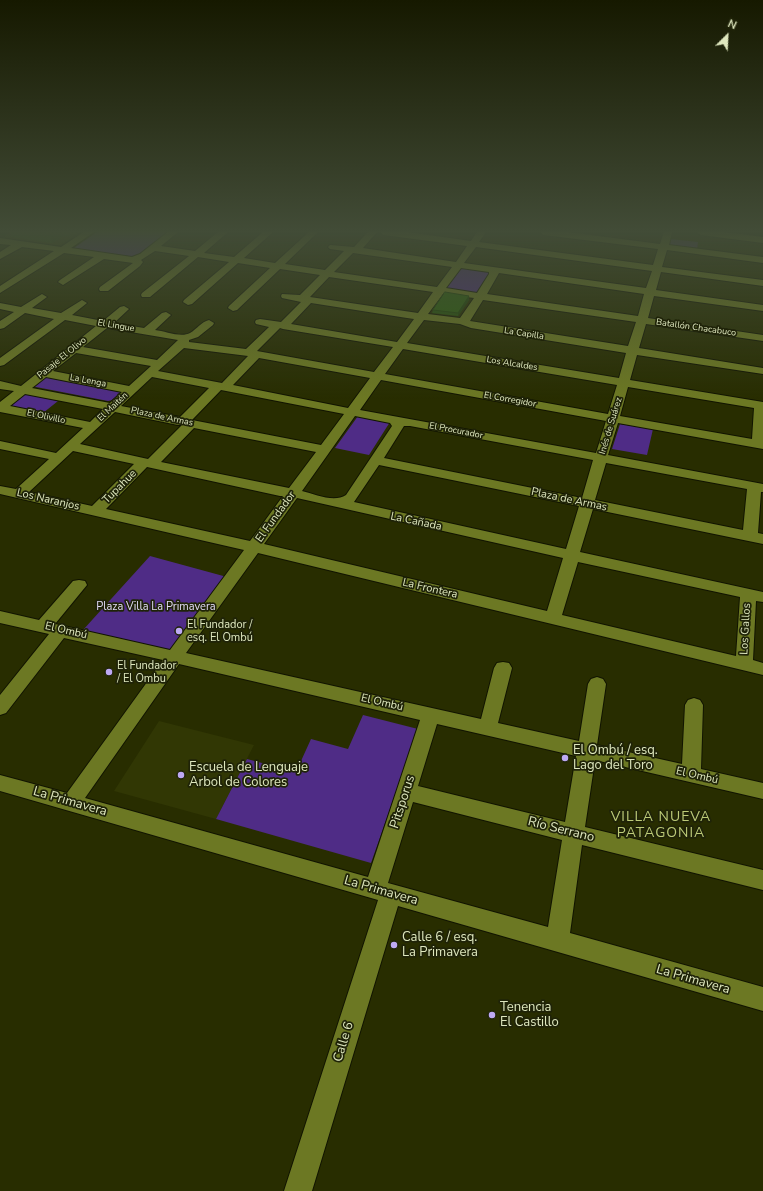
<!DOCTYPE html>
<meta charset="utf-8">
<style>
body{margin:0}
#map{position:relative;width:763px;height:1191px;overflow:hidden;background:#282d00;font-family:"Nunito Sans",sans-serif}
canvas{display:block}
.north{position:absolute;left:707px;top:16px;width:40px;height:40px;-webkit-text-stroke:3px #1f2308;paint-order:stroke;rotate:24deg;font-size:11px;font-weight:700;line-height:16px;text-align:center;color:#dee7be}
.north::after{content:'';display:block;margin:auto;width:14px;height:18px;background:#dee7be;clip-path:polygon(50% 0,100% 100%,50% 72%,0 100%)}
</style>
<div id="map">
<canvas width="763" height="1191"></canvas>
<div class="north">N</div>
</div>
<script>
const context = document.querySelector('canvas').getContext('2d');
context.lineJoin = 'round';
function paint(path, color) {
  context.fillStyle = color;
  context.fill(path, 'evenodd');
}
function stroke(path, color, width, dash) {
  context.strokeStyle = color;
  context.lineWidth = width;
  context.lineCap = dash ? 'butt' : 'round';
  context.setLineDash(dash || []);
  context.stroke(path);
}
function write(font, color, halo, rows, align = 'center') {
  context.font = font + ' "Nunito Sans",sans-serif';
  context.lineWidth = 3.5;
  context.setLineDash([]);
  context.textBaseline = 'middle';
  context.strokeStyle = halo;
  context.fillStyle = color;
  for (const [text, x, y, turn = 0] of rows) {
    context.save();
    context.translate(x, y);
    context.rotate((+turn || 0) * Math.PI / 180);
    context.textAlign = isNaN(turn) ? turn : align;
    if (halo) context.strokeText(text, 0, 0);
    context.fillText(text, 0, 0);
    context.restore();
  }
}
paint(new Path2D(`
 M11,232H80L61,245H56L6,238L4,236Z
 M159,721L254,745L216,819L114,791Z`), '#313704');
paint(new Path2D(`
 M97,232H164L166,233L135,257L74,248Z
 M671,239L698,242L697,250L669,246Z
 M462,268L490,272L476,293L446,288Z
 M45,376L123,390L113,400L108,401L31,386Z
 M26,394L58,401L43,413L7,406L20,396Z
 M358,416L390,422L369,455L335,448Z
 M620,424L653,429L647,455L612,449Z
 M150,556L227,577L172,651L83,630Z
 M363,715L418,729L371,863L216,819L247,759L296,772L311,739L348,749Z`), '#4f2c86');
const minor = new Path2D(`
 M84,232H94L71,248L132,257L140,254L168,232H178L161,246L195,251L218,232H228L204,253L234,257L263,232H273L244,258L275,263L309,232H318L285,264L325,270L344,251L330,249L328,247L330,245L354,247L368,232H377L363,248L456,262L467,246L384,235L380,232H406L471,241L477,232H486L479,242L653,265L658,249L544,235L540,232H567L660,244L664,232H672L669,245L763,257V263L667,250L662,267L763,280V286L661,272L656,290L763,305V311L654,296L648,318L763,335V341L646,324L639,348L763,368V374L637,355L630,380L763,402V449L618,423L608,455L763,484V492H761L758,533L763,534V544L593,509L580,552L763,592V602L756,601L753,660L763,663V675L258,553L186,653L481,719L494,668L497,663L503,662L509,663L512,668L498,723L579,741L588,684L591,679L597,677L603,679L606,684L597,745L682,764L685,705L688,700L694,698L700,700L703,705L701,769L763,783V799L595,760L585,827L763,870V890L582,845L570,933L763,987V1011L398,906L312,1191H284L378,900L0,791V775L67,793L163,660L64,638L6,713L0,715V695L49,634L0,623V611L39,620L73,581L79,580L85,581L87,585L55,624L170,650L244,550L0,494V486L16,489L49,459L0,449V441L56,453L83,428L0,412V402L14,391L0,389V381L21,386L96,326L65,320L4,365L0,366V358L54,319L25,313L4,328L0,329V321L14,312L0,309V303L21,307L42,294L47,297L32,308L61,313L82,300L87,303L72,315L103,321L120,307L124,306L129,309L114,323L144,328L162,313L166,312L171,315L155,330C165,331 181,338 190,333C197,329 201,322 209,320L214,323L213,325L198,337L189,340V342L246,349L269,327L256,324L255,322L256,320L260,319L281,322L301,302L282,298L281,296L282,294L300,295L320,275L280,269L237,310L233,311L228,308L229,306L270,268L238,263L192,304L188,305L183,302L184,300L229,262L198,257L150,297H142L141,295L142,293L189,256L155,251L141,260L143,262L140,266L108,291H100L99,289L100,287L133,263L104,259L63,285L58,282L60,280L94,257L64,253L0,293V286L54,251L22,247L0,259V252L11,245L0,244V238L61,247ZM476,247L652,271L646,288L464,263ZM353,253L452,267L437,287L334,272ZM461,268L489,272V274L477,293L446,288ZM499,273L644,294L638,316L487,294ZM329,277L433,292L418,313L310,297ZM443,294L474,298L460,318L428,314ZM483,300L636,322L628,346L470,321ZM311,303L407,318L414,319L397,342L291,324ZM424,320L460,324L471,328L626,353L619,378L407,343ZM107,328L178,340L157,360L83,347ZM280,328L283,329L393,347L374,372L257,351ZM184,348L248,356L222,383L158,371ZM403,349L617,385L608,414L385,374ZM76,353L151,366L129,386L53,371ZM259,358L370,378L348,408L233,385ZM46,377L122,392L110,403L32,388ZM152,377L209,388L180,417L121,406ZM381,380L606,421L596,453L360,410ZM628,387L754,408L752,439L620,416ZM221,390L344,414L321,445L192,420ZM25,394L103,409L90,422L10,406ZM115,412L178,425H182L148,459L80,444ZM355,416L390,423L392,426L346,495C334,503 315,494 302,491ZM404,426H410L593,460L582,498L384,458ZM194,428L316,452L289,488L161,462ZM73,451L134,464L92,506L29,492ZM606,463L747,489L743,530L595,500ZM379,465L579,506L566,549L354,502ZM147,467L280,496H283L250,541L106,509ZM297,498L563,558L547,611L264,544ZM578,562L740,597L736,656L562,615ZM179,664L420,720L368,877L85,798ZM437,724L576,756L565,822L418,786ZM413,802L562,840L548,927L388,883Z
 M697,232H724L763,237V243L701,235Z`);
stroke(minor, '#111400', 2);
paint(minor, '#6c7823');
paint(new Path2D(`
 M10,232H75L69,236H64L52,243L11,237Z
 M469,296V300L458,316L432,313L433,310Z`), '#27530d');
paint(new Path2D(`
 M52,232H63L64,236L52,243L50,234Z
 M68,232H75L69,236Z
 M469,296V300L458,316V313Z`), '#20430a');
const building = new Path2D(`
 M40,232H52L50,234Z
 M445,292L469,296L458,313L433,310Z`);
paint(building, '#2d600f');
stroke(building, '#20430a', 1);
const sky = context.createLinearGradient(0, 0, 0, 399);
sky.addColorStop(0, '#161900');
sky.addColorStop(0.58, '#424c37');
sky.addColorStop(1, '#424c3700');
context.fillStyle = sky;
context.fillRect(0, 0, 763, 399);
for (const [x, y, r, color] of [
 [179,631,4,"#bea9f4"],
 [109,672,4,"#bea9f4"],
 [565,758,4,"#bea9f4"],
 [181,775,4,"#bea9f4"],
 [394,945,4,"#bea9f4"],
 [492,1015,4,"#bea9f4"]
]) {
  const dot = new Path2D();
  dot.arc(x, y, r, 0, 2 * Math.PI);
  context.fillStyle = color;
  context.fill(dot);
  stroke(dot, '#1f2308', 1.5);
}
write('9px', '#dee7be', '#1f2308', [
 ["El Lingue",116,326,10],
 ["Batallón Chacabuco",696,328,8],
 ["La Capilla",524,334,9],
 ["Pasaje El Olivo",62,358,-39],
 ["Los Alcaldes",512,364,9],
 ["La Lenga",88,381,11],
 ["El Corregidor",510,400,10],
 ["El Maitén",113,407,-43],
 ["El Olivillo",46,417,12],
 ["Plaza de Armas",162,417,12],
 ["Inés de Suárez",611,426,-73],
 ["El Procurador",456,431,11]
]);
write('11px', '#dee7be', '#1f2308', [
 ["Tupahue",120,487,-45],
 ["Los Naranjos",48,500,13],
 ["Plaza de Armas",569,500,12],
 ["El Fundador",276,517,-54],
 ["La Cañada",416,522,12],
 ["La Frontera",430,589,13],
 ["Los Gallos",746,629,-87],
 ["El Ombú",66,631,13],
 ["El Ombú",382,703,13],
 ["El Ombú",697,776,13]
]);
write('11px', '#e1daf4', '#1f2308', [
 ["Plaza Villa La Primavera",156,607]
]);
write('11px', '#dee7be', '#1f2308', [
 ["El Fundador /",187,625],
 ["esq. El Ombú",187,638],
 ["El Fundador",117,666],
 ["/ El Ombu",117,679]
], 'left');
write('13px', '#dee7be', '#1f2308', [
 ["El Ombú / esq.",573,751],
 ["Lago del Toro",573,766],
 ["Escuela de Lenguaje",189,768],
 ["Arbol de Colores",189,783],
 ["Calle 6 / esq.",402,938],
 ["La Primavera",402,953],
 ["Tenencia",500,1008],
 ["El Castillo",500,1023]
], 'left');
write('13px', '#dee7be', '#1f2308', [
 ["La Primavera",70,802,16],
 ["Pitsporus",403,802,-72],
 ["Río Serrano",561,830,14],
 ["La Primavera",381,891,16],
 ["La Primavera",693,980,16],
 ["Calle 6",344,1042,-73]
]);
context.letterSpacing = '1px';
write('14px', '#bdcb78', '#1f2308', [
 ["VILLA NUEVA",661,818],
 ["PATAGONIA",661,834]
]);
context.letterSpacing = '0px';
</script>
